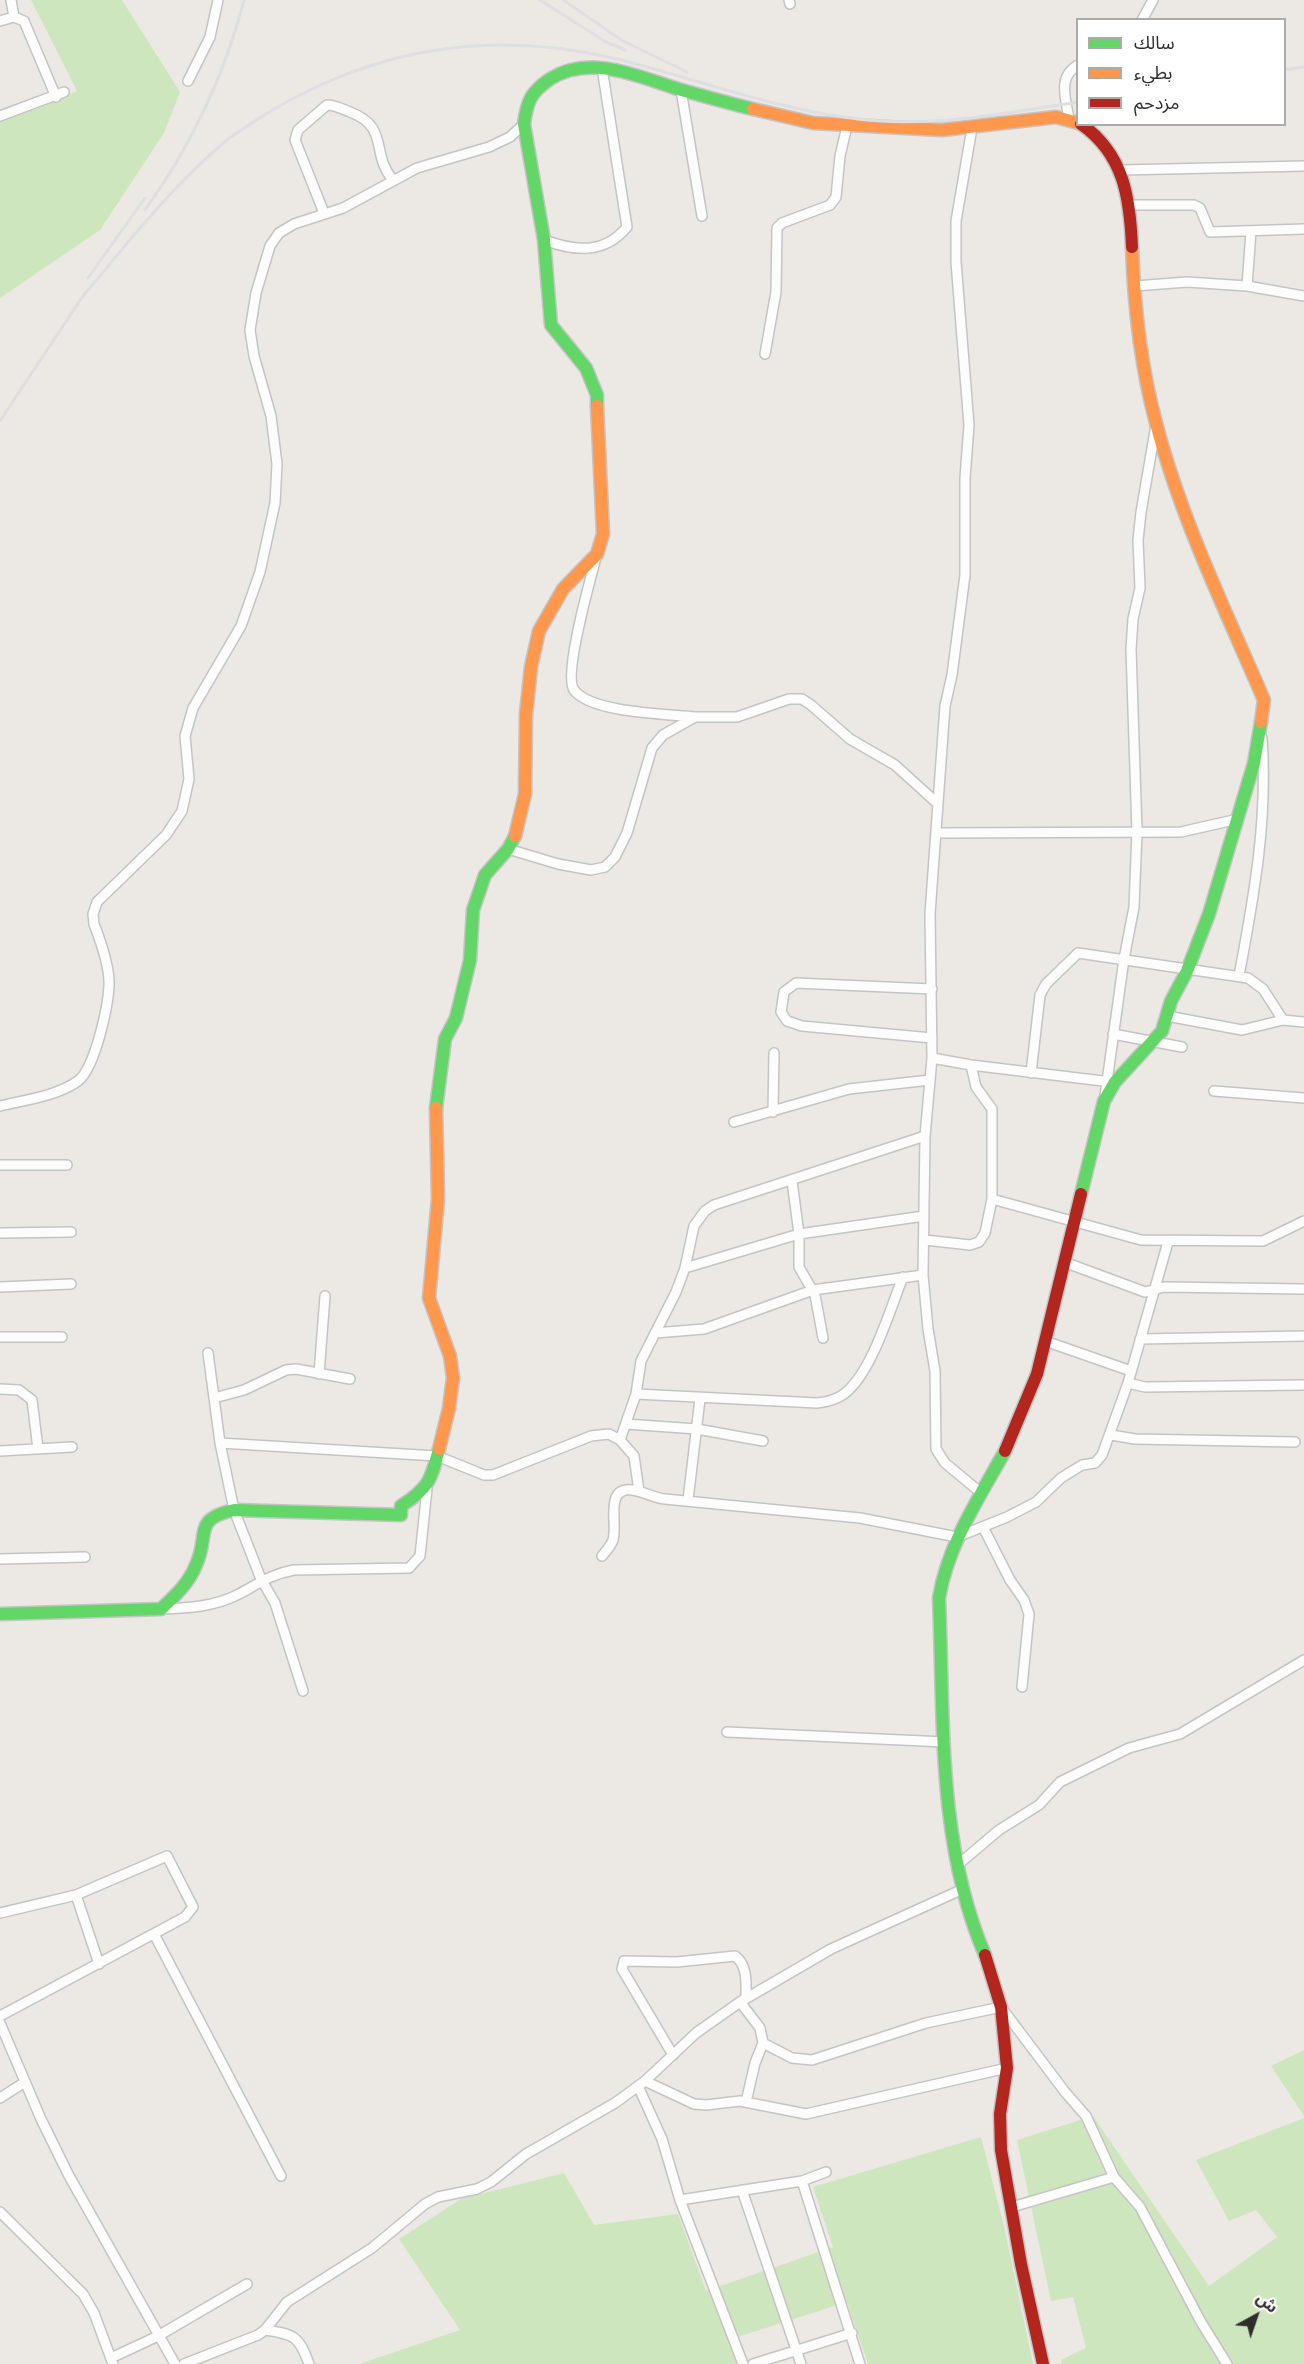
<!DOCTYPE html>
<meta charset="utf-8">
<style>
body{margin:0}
#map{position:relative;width:1304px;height:2364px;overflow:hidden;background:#ece8e4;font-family:"PT Sans","Noto Sans Arabic",sans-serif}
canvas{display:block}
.legend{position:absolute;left:1076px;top:18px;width:210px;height:108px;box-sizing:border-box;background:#fff;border:2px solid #ababab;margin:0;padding:8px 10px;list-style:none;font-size:18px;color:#2e2e2e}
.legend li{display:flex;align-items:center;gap:12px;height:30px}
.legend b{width:30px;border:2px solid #ababab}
.north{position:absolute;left:1226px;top:2286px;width:60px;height:60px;-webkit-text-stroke:4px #fff;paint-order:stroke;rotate:40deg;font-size:16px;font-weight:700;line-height:24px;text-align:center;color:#2e2e2e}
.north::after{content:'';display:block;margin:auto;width:21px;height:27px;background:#2e2e2e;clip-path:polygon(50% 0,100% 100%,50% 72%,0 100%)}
</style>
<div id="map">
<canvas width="1304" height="2364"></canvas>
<ul class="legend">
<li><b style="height:8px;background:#63d668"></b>سالك</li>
<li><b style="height:8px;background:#ff974d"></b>بطيء</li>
<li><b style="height:8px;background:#b3261e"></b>مزدحم</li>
</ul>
<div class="north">ش</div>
</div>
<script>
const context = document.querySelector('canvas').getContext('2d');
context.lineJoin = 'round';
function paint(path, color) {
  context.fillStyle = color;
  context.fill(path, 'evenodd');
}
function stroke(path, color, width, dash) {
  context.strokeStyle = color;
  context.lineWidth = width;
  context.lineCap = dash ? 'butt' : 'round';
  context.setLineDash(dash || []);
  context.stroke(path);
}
paint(new Path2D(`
 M31,0H122L180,92L164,133L100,230L0,298V120L77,91Z
 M1304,2050V2116L1271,2066Z
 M1093,2116L1209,2286L1277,2237L1256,2210L1229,2221L1196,2160L1304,2118V2364H1062L1061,2360L1086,2348L1073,2297L1051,2301L1017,2140Z
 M981,2137L1004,2226L1033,2364H868L847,2302L728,2340L737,2364H359L460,2330L399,2239L461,2199L564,2173L594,2225L678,2214L706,2291L833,2247L813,2187Z`), '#cee6be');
const street = new Path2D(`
 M11,0L14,17
 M789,0L790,4
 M1142,20L1153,0
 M0,21L14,17L24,21L56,97
 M188,81L210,37L218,0
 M681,90L702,216
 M0,116L64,92
 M1069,119C1066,99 1057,77 1078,65
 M972,128L956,221V262L969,425L965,478V575L952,675L945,706L930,914L932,1058L925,1136L923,1275L928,1329L935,1371L936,1449L945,1463L980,1492
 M1121,170L1304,166
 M1129,205H1194L1200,208L1210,232L1304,229
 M324,213L295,140L298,130L327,105C335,105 342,109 350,112C390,127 370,153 393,180
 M544,240C574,251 604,255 627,227L602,68
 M1135,286L1187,282L1247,286L1304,296
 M1247,286L1251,231
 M765,354L776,292L777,228L782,223L830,205L836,197L840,156L847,126
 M597,554C591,577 563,675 574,690C591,713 667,714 695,717
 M937,833L1181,832L1238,819
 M508,849L558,864L591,870L605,867L615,857L627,833L652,748L663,735L695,717H737L789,699H802L811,705L850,739L895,765L938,804
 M1239,976C1254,896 1268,819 1262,738
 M1167,1016L1242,1030L1283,1020
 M1113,1034L1182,1047
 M932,1038L802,1026L787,1021L781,1012L784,992L796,983L932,989
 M932,1058L971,1065L1111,1082
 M971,1065L976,1087L992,1109V1199
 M1031,1073L1040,995L1046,984L1078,953L1248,978L1263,989L1283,1020L1304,1022
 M1214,1091L1304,1098
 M1105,1096L1124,959L1134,907L1137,832L1131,649L1133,619L1140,588L1138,540L1141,512L1156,425
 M0,1106C25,1100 57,1096 78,1081C95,1068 108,1007 109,986C110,967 101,942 94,924L93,914L97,902L166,835L182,811L189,779L185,736L193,708L241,626L260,572L275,503L277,464L271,416L254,356L250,330L256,293L270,246L279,233L294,224L343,208L417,168L489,147L510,137L524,124
 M773,1112L774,1053
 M734,1122L849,1089L930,1080
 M0,1165H67
 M792,1181L799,1234V1267L815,1295L823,1338
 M0,1233L71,1232
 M925,1240L970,1245L979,1242L985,1233L992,1199L1141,1240L1263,1241L1304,1221
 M1064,1262L1145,1292L1164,1287L1304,1289
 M685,1268L799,1234L924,1216
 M0,1287L71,1284
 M655,1333L704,1329L813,1290L923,1275
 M0,1337H62
 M1140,1339L1304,1336
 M1045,1341L1131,1371
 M208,1353L220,1443L234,1510L261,1579L275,1603L303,1691
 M319,1374L325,1296
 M1128,1383L1145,1387L1304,1385
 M0,1389L19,1390L32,1400L38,1449
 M636,1394L817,1403C827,1402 836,1400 844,1394C872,1373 890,1309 903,1277
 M214,1398L244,1390L286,1370L296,1369L350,1379
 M626,1424L697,1429L763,1441
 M1111,1435L1135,1439L1295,1442
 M620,1440L636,1394L641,1361L676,1292L685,1268L694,1226L705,1211L714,1205L925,1136
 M220,1443L437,1456L484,1475H493L591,1436L609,1434L620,1440L634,1456L639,1491
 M0,1451L72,1447
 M688,1500L700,1399
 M983,1527L1010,1580L1024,1600L1029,1614L1022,1687
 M602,1556C606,1551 611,1546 613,1540C618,1524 604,1487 632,1490C643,1491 653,1498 665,1499L860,1518L957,1537L1007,1517L1036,1502L1061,1478L1082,1465L1095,1463L1102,1455L1128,1383L1168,1242
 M0,1559L85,1557
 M161,1609C188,1608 214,1607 239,1594C258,1584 271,1574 294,1570L409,1568L420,1556L427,1489
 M727,1732L945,1742
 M960,1863L999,1830L1039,1805L1060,1782L1129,1748L1180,1734L1304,1660
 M76,1895L99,1964
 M0,1913L76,1895L167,1856L193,1907L185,1917L0,2016
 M154,1934L281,2176
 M740,2002L760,2028L763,2043L755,2063L746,2102
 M0,2023L41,2119L68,2174L175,2364
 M763,2043L792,2058L812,2060L926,2023L1001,2007L1065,2092L1086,2116L1114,2177L1140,2207L1201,2322L1227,2364
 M673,2055L622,1969L624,1961L677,1962L735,1956C748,1965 746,1984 746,1998
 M645,2081L694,2104L706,2105L740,2101L806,2114L1007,2068
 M638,2086L662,2139L680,2200L743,2364
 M0,2098L25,2082
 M802,2181L860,2364
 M742,2190L801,2364
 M680,2200L802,2181L826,2172
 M1012,2207L1114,2177
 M0,2212L83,2294L94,2313L113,2364
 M265,2330C294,2334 299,2336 309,2364
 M111,2358L158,2336L247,2284
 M184,2364L258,2335L265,2330L287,2302L372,2248L425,2204L438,2197L477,2189L491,2182L526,2154L615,2103L645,2081L696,2033L740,2002L831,1949L963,1889
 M753,2364L852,2333`);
const fast = new Path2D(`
 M597,406V395L586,368L551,325L544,240L524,124C527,101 531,92 550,79C590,54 637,76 678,89C703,96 728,103 753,109
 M436,1108L445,1039L456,1018L470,960L473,910L485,875L508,849L515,836
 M1081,1194L1104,1101L1115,1082L1162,1031L1171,1001L1187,971L1209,914L1254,763L1261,722
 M0,1614L161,1609C175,1596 189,1583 196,1565C210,1535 192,1519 234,1510L401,1515V1506C429,1488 431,1480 439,1449
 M985,1955C937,1844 944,1716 939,1598C948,1544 979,1498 1005,1451`);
const slow = new Path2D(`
 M753,109L813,123L942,130L1056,117L1078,123
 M1132,247C1134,305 1141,367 1156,423C1181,519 1225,609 1264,700L1261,722
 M515,836L525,794L526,714L531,667L539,631L563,589L597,554L603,534L597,406
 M436,1108L438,1199L429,1298L450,1356L453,1378L449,1408L439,1449`);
const jam = new Path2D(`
 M1081,124C1124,154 1130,198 1132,247
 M1005,1451L1037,1374L1081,1194
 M985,1955L1001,2007L1007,2068L1000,2114L1001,2150L1021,2264L1043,2364`);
stroke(street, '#c5c4c5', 12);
stroke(fast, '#c5c4c5', 15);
stroke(slow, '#c5c4c5', 15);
stroke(jam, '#c5c4c5', 15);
stroke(street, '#fcfcfb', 9);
stroke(fast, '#63d668', 12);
stroke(slow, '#ff974d', 12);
stroke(jam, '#b3261e', 12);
stroke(new Path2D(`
 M540,0L606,42L625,50
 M563,0L623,41L687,72
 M1284,70L1304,67
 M145,210C191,146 224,77 244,0
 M88,278L145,198
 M80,300C125,246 168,191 221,145C238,131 258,119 276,108C383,46 497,30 617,59C705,81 789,115 880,121C947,125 1012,112 1078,102
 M0,421L85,293`), '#dfdfe1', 3);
</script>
